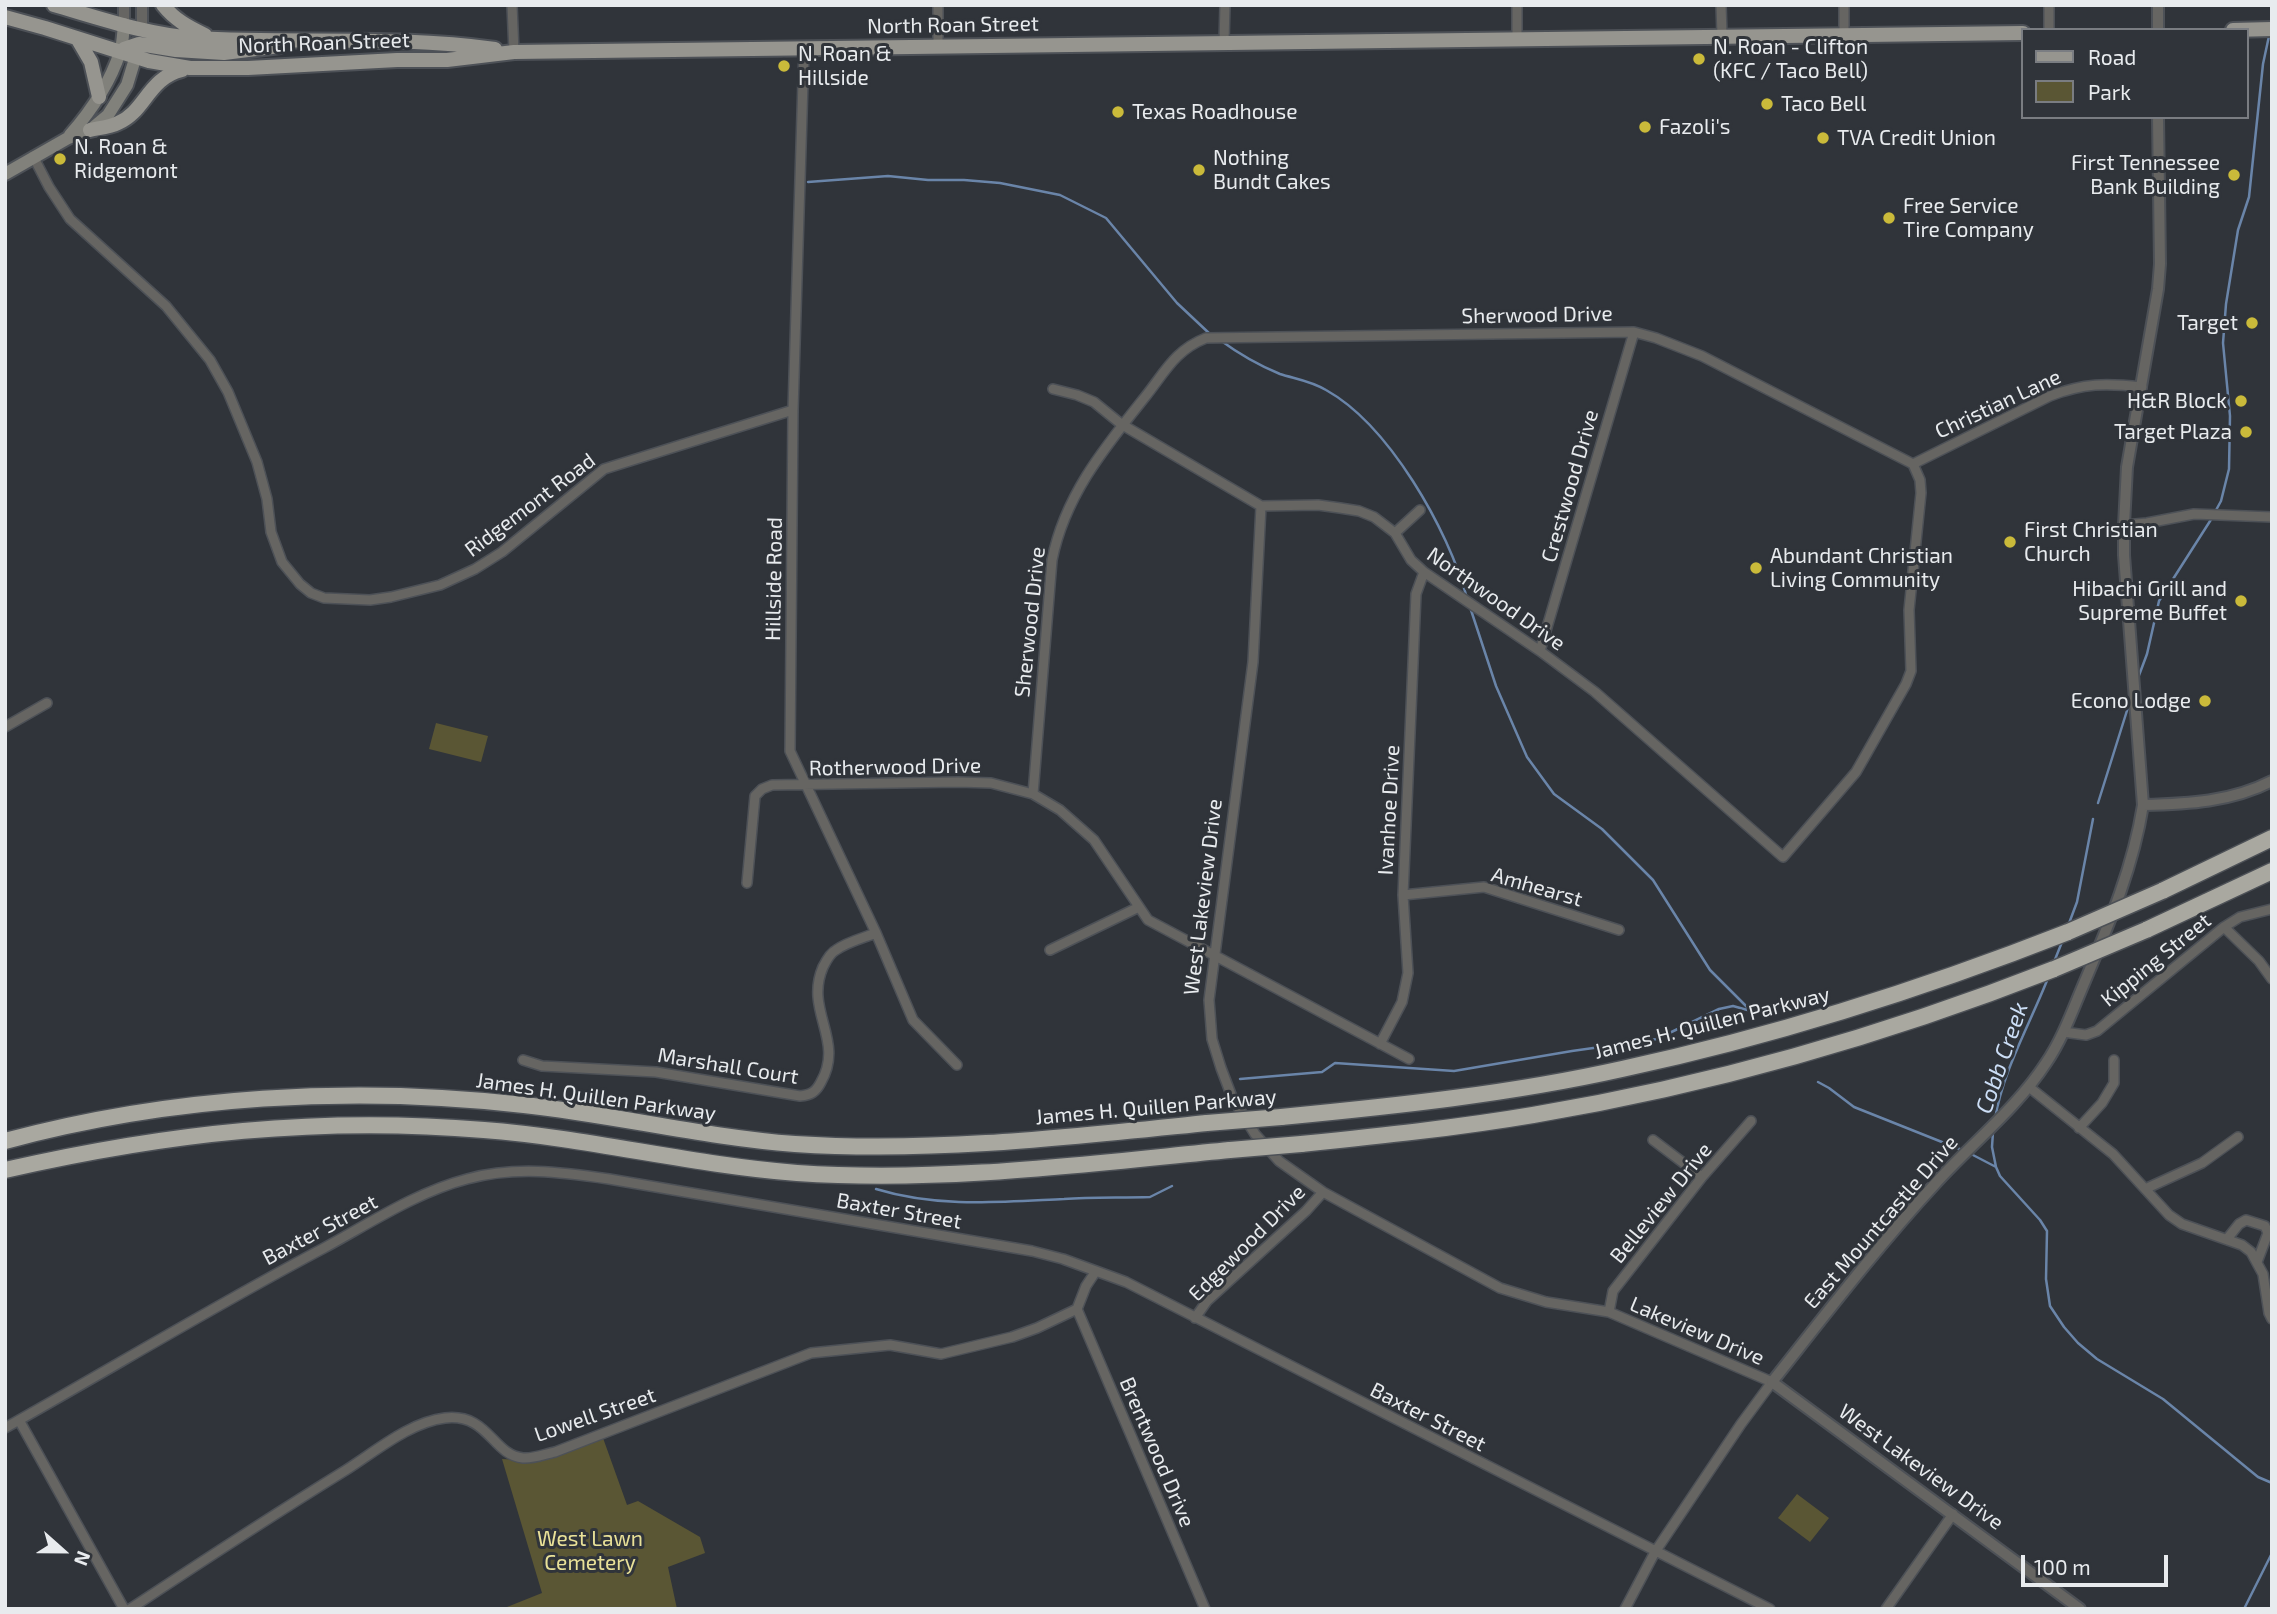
<!DOCTYPE html>
<style>
body{margin:0}
#map{position:relative;width:2277px;height:1614px;overflow:hidden;background:#30343a;font-family:"Exo 2",sans-serif}
canvas{display:block}
.frame{position:absolute;inset:0;border:7px solid #e8ebee;pointer-events:none}
.legend{position:absolute;left:2021px;top:28px;width:228px;height:91px;box-sizing:border-box;background:#30343a;border:2px solid #7a7d82;margin:0;padding:9px 12px;list-style:none;font-size:21px;color:#e8ebee}
.legend li{display:flex;align-items:center;gap:14px;height:35px}
.legend b{width:35px;border:2px solid #7a7d82}
.north{position:absolute;left:28px;top:1516px;width:70px;height:70px;-webkit-text-stroke:5px #30343a;paint-order:stroke;rotate:111deg;font-size:19px;font-weight:700;line-height:28px;text-align:center;color:#e8ebee}
.north::after{content:'';display:block;margin:auto;width:24px;height:32px;background:#e8ebee;clip-path:polygon(50% 0,100% 100%,50% 72%,0 100%)}
.scale{position:absolute;left:2021px;top:1555px;width:147px;height:32px;box-sizing:border-box;border:4px solid #e8ebee;border-top:0;padding-left:9px;font-size:21px;line-height:24px;white-space:nowrap;color:#e8ebee;-webkit-text-stroke:5px #30343a;paint-order:stroke}
</style>
<div id="map">
<canvas width="2277" height="1614"></canvas>
<div class="frame"></div>
<ul class="legend">
<li><b style="height:9px;background:#96958f"></b>Road</li>
<li><b style="height:19px;background:#5a5634"></b>Park</li>
</ul>
<div class="north">N</div>
<div class="scale">100 m</div>
</div>
<script>
const context = document.querySelector('canvas').getContext('2d');
context.lineJoin = 'round';
function paint(path, color) {
  context.fillStyle = color;
  context.fill(path, 'evenodd');
}
function stroke(path, color, width, dash) {
  context.strokeStyle = color;
  context.lineWidth = width;
  context.lineCap = dash ? 'butt' : 'round';
  context.setLineDash(dash || []);
  context.stroke(path);
}
function write(font, color, halo, rows, align = 'center') {
  context.font = font + ' "Exo 2",sans-serif';
  context.lineWidth = 6;
  context.setLineDash([]);
  context.textBaseline = 'middle';
  context.strokeStyle = halo;
  context.fillStyle = color;
  for (const [text, x, y, turn = 0] of rows) {
    context.save();
    context.translate(x, y);
    context.rotate((+turn || 0) * Math.PI / 180);
    context.textAlign = isNaN(turn) ? turn : align;
    if (halo) context.strokeText(text, 0, 0);
    context.fillText(text, 0, 0);
    context.restore();
  }
}
paint(new Path2D(`
 M436,723L488,736L481,762L429,749Z
 M603,1438L627,1505L638,1501L700,1537L705,1553L668,1567L677,1609H502L542,1593L502,1459L540,1461Z
 M1797,1494L1829,1518L1810,1542L1778,1518Z`), '#5a5634');
stroke(new Path2D(`
 M808,182L888,176L928,180H964L1000,183L1060,195L1106,218L1177,303L1211,335
 M1220,340C1239,354 1258,365 1280,374C1296,379 1311,381 1326,390C1389,425 1448,529 1467,598
 M2215,512L2221,501L2229,469L2230,416L2223,343L2226,304L2238,230L2249,197L2263,64L2269,36
 M1470,607L1496,686L1527,757L1554,794L1602,829L1653,880L1710,970L1751,1011
 M2138,678L2147,654L2159,601L2212,518
 M2098,803L2130,701
 M2068,926L2077,902L2093,819
 M2054,962L2062,942
 M1240,1079L1322,1072L1335,1063L1454,1071L1572,1051L1657,1039L1719,1009L1733,1006L1751,1011
 M1818,1082L1829,1088L1854,1107L1962,1150
 M1995,1119C2003,1070 2030,1024 2048,978
 M1993,1132L1992,1147L1996,1167L2000,1176L2040,1220L2047,1231L2046,1279L2050,1306L2064,1327L2078,1343L2097,1359L2163,1399L2258,1477L2272,1483
 M1971,1154L1996,1167
 M876,1189C938,1208 1000,1202 1064,1199C1092,1197 1121,1198 1150,1197L1172,1186
 M2244,1609L2272,1553`), '#6a85a9', 2.5);
const minor = new Path2D(`
 M512,5L514,52
 M938,5V46
 M1517,5V39
 M1721,5L1722,35
 M1844,5V34
 M2049,30V5
 M1224,42L1225,5
 M804,48L793,410L790,751L876,933L913,1020L957,1065
 M33,156L49,187L70,219L166,306L210,360L228,392L257,462L267,499L271,532L282,562L300,584L311,593L324,598L370,600L391,597L440,585L475,569L502,552L604,469L793,410
 M1913,464L2050,396C2084,383 2106,383 2142,387
 M1261,506L1253,662L1209,1000L1212,1039L1221,1068L1232,1097L1255,1134L1279,1161L1323,1192L1500,1288L1546,1302L1609,1312L1772,1382L1741,1424L1655,1552L1625,1609
 M2124,525L2147,523L2194,514L2272,517
 M1395,533L1420,510
 M1540,651L1634,332
 M5,727L47,703
 M1033,794L1052,560C1065,495 1105,447 1145,397C1165,372 1175,350 1206,338L1634,332L1656,338L1702,356L1913,464L1920,480L1921,493L1909,610L1911,671L1906,684L1856,772L1783,857L1595,692L1540,651L1424,572L1411,560L1395,533L1374,517L1359,511L1340,508L1318,505L1261,506L1121,424L1094,402L1077,395L1053,389
 M747,883L755,796L762,789L772,785L958,782L991,783L1033,794L1060,810L1094,840L1148,920L1409,1059
 M1403,895L1484,887L1619,930
 M2224,927L2259,961L2272,979
 M1050,950L1139,907
 M2063,1032L2086,1035L2097,1031L2224,927L2240,917L2272,909
 M1380,1044L1402,1002L1408,973L1403,895L1416,594L1424,572
 M523,1060L542,1066L656,1072L800,1096C811,1095 816,1092 821,1082C845,1040 804,1011 823,967C826,961 830,953 836,950C847,942 863,938 876,933
 M2029,1087L2113,1154L2169,1215L2182,1224L2242,1245L2251,1252L2263,1274L2269,1313L2272,1319
 M2079,1128L2102,1103L2114,1083V1060
 M1653,1140L1702,1177
 M2145,1189L2202,1163L2238,1137
 M2227,1239L2239,1224L2246,1220L2265,1226L2268,1233L2257,1262
 M1077,1309L1205,1609
 M1609,1312L1613,1291L1702,1177L1751,1121
 M1195,1318L1207,1301L1306,1211L1323,1192
 M19,1420L124,1609
 M5,1428C112,1368 216,1305 324,1248C370,1223 417,1192 467,1179C515,1166 561,1172 609,1179L1032,1251L1063,1259L1126,1282L1770,1609
 M130,1609C201,1562 273,1515 346,1470C376,1451 410,1422 445,1418C489,1413 492,1455 523,1458C533,1459 545,1454 555,1452L811,1353L890,1345L941,1354L1012,1337L1037,1328L1077,1309L1086,1286L1096,1271
 M1886,1609L1953,1514`);
const tertiary = new Path2D(`
 M124,24V5
 M142,28V5
 M2158,30V5
 M2143,805C2188,804 2231,802 2272,781
 M2080,1609L1772,1382C1825,1315 1877,1247 1935,1184C1971,1144 2016,1109 2046,1063C2063,1038 2073,1009 2085,981C2109,924 2133,868 2143,805L2124,555V525L2127,467L2158,289L2160,264L2158,117`);
const secondary = new Path2D(`
 M70,135C91,111 110,83 120,52C123,44 123,33 124,24
 M5,174L68,138L90,130L108,115L127,85L138,49`);
const primary = new Path2D(`
 M54,5C99,18 148,35 195,38C295,44 396,35 495,49
 M163,5C175,20 188,27 205,35
 M5,17L45,28L149,61L190,68H248L397,60H447L514,52L2023,33
 M2233,30L2272,29
 M77,38L91,62L99,97
 M120,52L124,49L139,44L176,50L224,53L280,46
 M90,130C99,128 110,127 118,123C145,112 148,78 182,70`);
const motorway = new Path2D(`
 M2162,891L2272,838
 M2146,930L2272,871
 M1281,1117C1395,1106 1510,1094 1622,1069C1775,1036 1923,989 2068,932
 M5,1141C172,1096 353,1085 524,1105C615,1115 704,1137 795,1144C933,1153 1070,1137 1207,1123
 M1301,1144C1379,1136 1456,1128 1533,1115C1712,1085 1886,1035 2054,969
 M5,1170C168,1133 318,1116 484,1130C589,1138 692,1165 797,1173C942,1183 1086,1164 1230,1150`);
stroke(minor, '#4d5157', 12);
stroke(tertiary, '#4d5157', 14);
stroke(secondary, '#4d5157', 16);
stroke(primary, '#4d5157', 18);
stroke(motorway, '#4d5157', 19);
stroke(minor, '#666562', 9);
stroke(tertiary, '#666562', 10);
stroke(secondary, '#81817b', 12);
stroke(primary, '#96958f', 14);
stroke(motorway, '#a9a8a0', 16);
const motorwayBridge = new Path2D(`
 M2068,932L2162,891
 M2054,969L2146,930
 M1207,1123L1281,1117
 M1230,1150L1301,1144`);
stroke(motorwayBridge, '#4d5157', 19, []);
stroke(motorwayBridge, '#a9a8a0', 16);
for (const [x, y, r, color] of [
 [1699,59,7,"#caba3a"],
 [784,66,7,"#caba3a"],
 [1767,104,7,"#caba3a"],
 [1118,112,7,"#caba3a"],
 [1645,127,7,"#caba3a"],
 [1823,138,7,"#caba3a"],
 [60,159,7,"#caba3a"],
 [1199,170,7,"#caba3a"],
 [2234,175,7,"#caba3a"],
 [1889,218,7,"#caba3a"],
 [2252,323,7,"#caba3a"],
 [2241,401,7,"#caba3a"],
 [2246,432,7,"#caba3a"],
 [2010,542,7,"#caba3a"],
 [1756,568,7,"#caba3a"],
 [2241,601,7,"#caba3a"],
 [2205,701,7,"#caba3a"]
]) {
  const dot = new Path2D();
  dot.arc(x, y, r, 0, 2 * Math.PI);
  context.fillStyle = color;
  context.fill(dot);
  stroke(dot, '#30343a', 2.5);
}
write('21px', '#e8ebee', '#30343a', [
 ["North Roan Street",953,25,-1],
 ["North Roan Street",324,43,-2],
 ["Sherwood Drive",1537,315,-1],
 ["Christian Lane",1998,404,-25],
 ["Crestwood Drive",1570,486,-74],
 ["Ridgemont Road",530,505,-37],
 ["Hillside Road",774,579,-89],
 ["Northwood Drive",1496,599,35],
 ["Sherwood Drive",1030,622,-84],
 ["Rotherwood Drive",895,767,-1],
 ["Ivanhoe Drive",1389,810,-87],
 ["Amhearst",1537,887,16],
 ["West Lakeview Drive",1203,897,-83],
 ["Kipping Street",2156,960,-39],
 ["James H. Quillen Parkway",1712,1023,-14],
 ["Marshall Court",728,1066,9],
 ["James H. Quillen Parkway",596,1097,8],
 ["James H. Quillen Parkway",1156,1107,-5],
 ["Belleview Drive",1661,1203,-51],
 ["Baxter Street",899,1211,10],
 ["East Mountcastle Drive",1881,1222,-49],
 ["Baxter Street",320,1230,-28],
 ["Edgewood Drive",1247,1243,-45],
 ["Lakeview Drive",1697,1331,23],
 ["Lowell Street",595,1415,-19],
 ["Baxter Street",1428,1417,27],
 ["Brentwood Drive",1157,1452,67],
 ["West Lakeview Drive",1921,1467,36]
]);
write('21px', '#e8ebee', '#30343a', [
 ["N. Roan - Clifton",1713,47],
 ["(KFC / Taco Bell)",1713,71],
 ["N. Roan &",798,54],
 ["Hillside",798,78],
 ["Taco Bell",1781,104],
 ["Texas Roadhouse",1132,112],
 ["Fazoli's",1659,127],
 ["TVA Credit Union",1837,138],
 ["N. Roan &",74,147],
 ["Ridgemont",74,171],
 ["Nothing",1213,158],
 ["Bundt Cakes",1213,182],
 ["First Tennessee",2220,163,"right"],
 ["Bank Building",2220,187,"right"],
 ["Free Service",1903,206],
 ["Tire Company",1903,230],
 ["Target",2238,323,"right"],
 ["H&R Block",2227,401,"right"],
 ["Target Plaza",2232,432,"right"],
 ["First Christian",2024,530],
 ["Church",2024,554],
 ["Abundant Christian",1770,556],
 ["Living Community",1770,580],
 ["Hibachi Grill and",2227,589,"right"],
 ["Supreme Buffet",2227,613,"right"],
 ["Econo Lodge",2191,701,"right"]
], 'left');
write('21px', '#e9e198', '#30343a', [
 ["West Lawn",590,1539],
 ["Cemetery",590,1563]
]);
write('italic 23px', '#ccdef6', '#30343a', [
 ["Cobb Creek",2002,1058,-71]
]);
</script>
